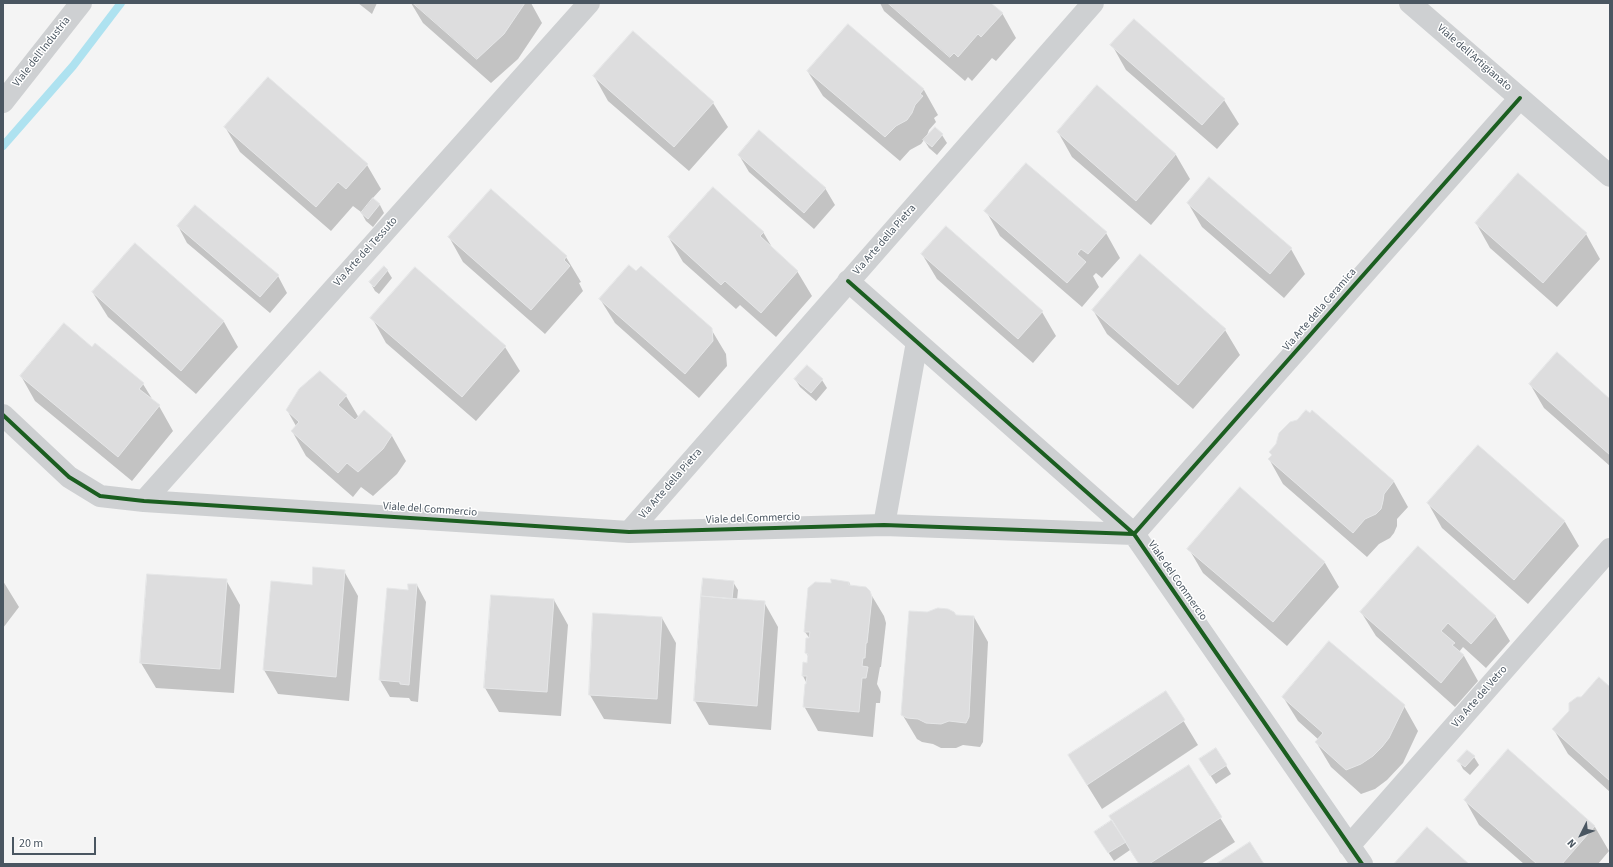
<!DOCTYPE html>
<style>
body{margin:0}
#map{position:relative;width:1613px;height:867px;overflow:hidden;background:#f4f4f4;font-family:"Source Sans 3",sans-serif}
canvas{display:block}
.frame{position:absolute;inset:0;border:4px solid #4a5661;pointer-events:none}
.north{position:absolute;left:1561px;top:815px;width:40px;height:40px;-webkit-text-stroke:3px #fff;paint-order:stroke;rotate:228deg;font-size:11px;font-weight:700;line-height:16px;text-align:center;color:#4a5661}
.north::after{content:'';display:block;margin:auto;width:14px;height:18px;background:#4a5661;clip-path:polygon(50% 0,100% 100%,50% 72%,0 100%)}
.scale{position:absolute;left:12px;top:837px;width:84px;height:18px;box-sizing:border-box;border:2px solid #4a5661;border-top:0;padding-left:5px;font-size:12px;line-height:14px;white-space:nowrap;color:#4a5661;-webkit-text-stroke:3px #fff;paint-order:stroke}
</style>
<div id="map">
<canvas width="1613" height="867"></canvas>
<div class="frame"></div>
<div class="north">N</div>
<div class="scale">20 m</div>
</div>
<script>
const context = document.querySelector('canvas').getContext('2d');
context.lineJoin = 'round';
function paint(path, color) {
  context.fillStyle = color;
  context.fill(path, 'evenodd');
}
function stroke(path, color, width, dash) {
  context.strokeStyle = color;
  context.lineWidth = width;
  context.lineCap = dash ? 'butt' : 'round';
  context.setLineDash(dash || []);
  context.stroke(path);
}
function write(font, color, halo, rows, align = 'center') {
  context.font = font + ' "Source Sans 3",sans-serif';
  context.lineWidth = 3;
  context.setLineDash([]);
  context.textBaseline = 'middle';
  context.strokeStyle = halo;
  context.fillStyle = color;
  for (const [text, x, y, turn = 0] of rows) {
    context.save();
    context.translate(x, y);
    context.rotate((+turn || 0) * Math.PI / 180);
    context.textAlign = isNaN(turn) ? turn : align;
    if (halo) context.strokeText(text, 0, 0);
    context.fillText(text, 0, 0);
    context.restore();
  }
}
paint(new Path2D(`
 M358,3H377L372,14Z
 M411,3H531L542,23L518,59L491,83L423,23Z
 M880,3H990L1002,13L1016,38L996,61L992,58L972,81L968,77L965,81L884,11Z
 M848,25L924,90L938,115L934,118L936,122L929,130L926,138L935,128L942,135L947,143L937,155L929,148L924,140L921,144L910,150L900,161L823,96L808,72Z
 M1112,45L1224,100L1239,124L1217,149L1126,70Z
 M594,76L713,103L728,127L689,171L608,101Z
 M1097,87L1176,155L1190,179L1151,225L1072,157L1058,132Z
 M225,127L367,165L381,189L372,199L380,205L384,213L373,227L366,221L361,212L353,206L331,231L240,152Z
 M739,155L825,188L835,205L814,229L749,172Z
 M1209,178L1291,249L1305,274L1284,298L1202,227L1188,203Z
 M491,190L566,257L581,282L579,283L583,291L545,334L463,262L449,237Z
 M986,211L1106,233L1120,258L1102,278L1096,273L1093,276L1099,287L1082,307L1000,236Z
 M1476,223L1586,234L1600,259L1557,307L1490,248Z
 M178,226L278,276L287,293L270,313L187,243Z
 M763,232L773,249L797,271L812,296L776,337L740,305L736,309L683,262L669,238Z
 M135,245L224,322L238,347L196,394L108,317L93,293Z
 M922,254L1042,312L1056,336L1033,363L937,279Z
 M1140,256L1225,330L1240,355L1193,409L1107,334L1093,310Z
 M415,268L505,347L520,371L476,421L386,343L372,318Z
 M387,270L392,278L379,294L375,291L370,282Z
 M600,299L711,329L726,354L727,366L699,398L615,323Z
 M92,348L143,384L154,402L159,406L173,431L132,481L35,401L21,376Z
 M807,366L822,380L827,388L816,401L800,387L795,379Z
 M1530,384L1610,400V466L1544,408Z
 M346,396L359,418L364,412L392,436L406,461L397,474L373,496L361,487L353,497L306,456L292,431L296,426L287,410Z
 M1312,411L1394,482L1408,507L1397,519V526L1394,533L1390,538L1379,544L1367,557L1283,484L1269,459L1272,456L1270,452Z
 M1478,446L1565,522L1579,546L1528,604L1442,528L1428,503Z
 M1240,489L1325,563L1339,587L1287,646L1203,573L1189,549Z
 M344,571L358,596L349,701L278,694L264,670Z
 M148,575L226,580L240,605L234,693L156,688L141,663Z
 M3,581L19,607L3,628Z
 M733,582L738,590L737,600L764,602L778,627L771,730L709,725L695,701Z
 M849,582L851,587L869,591L884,616L886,623L881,667H880L877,684L881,692L880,703H876L873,737L818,731L804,706L807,684L803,676L808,664L809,658L806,653L810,639L805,632L832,584Z
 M417,585L426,602L418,702L411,701L409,698L390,697L380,680L409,591Z
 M554,600L568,625L561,716L499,712L485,688Z
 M1361,612L1495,616L1510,641L1486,668L1463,647L1459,652L1464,656L1478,681L1455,707L1376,636Z
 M956,616L974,617L988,642L983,742L980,747L963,745L956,748H941L933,744L922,742L917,739L902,714Z
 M662,618L676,643L671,724L604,719L590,695Z
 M1610,689V792L1568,754L1554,730Z
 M1166,692L1198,745L1102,809L1069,756Z
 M1283,697L1404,706L1418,731L1403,763L1387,780L1375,789L1361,794L1331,767L1316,742L1319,740L1298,721Z
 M1216,749L1231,774L1216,784L1205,767Z
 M1508,751L1595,827L1609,851L1598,864H1524L1479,825L1465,800Z
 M1474,757L1479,765L1470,775L1463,769L1459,761Z
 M1188,766L1235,842L1201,864H1139L1130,850L1114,861L1100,840Z`), '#0003');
stroke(new Path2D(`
 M3,146L73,66L121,3`), '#aee2f0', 8);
const building = new Path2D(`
 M413,3H525L504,34L477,59Z
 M888,3H991L1003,13L981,37L978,34L958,57L954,53L950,57Z
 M1134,19L1225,99L1202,125L1110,45Z
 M848,24L924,89L920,94L923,96L915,105L912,113L907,120L896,126L885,137L807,71Z
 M633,31L714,102L674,147L593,76Z
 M268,77L368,164L346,189L338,182L316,207L224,127Z
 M1097,85L1176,154L1136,201L1057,132Z
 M935,127L943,134L932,147L923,140Z
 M759,130L826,188L804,213L738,155Z
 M1026,163L1107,232L1088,254L1081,249L1077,254L1086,262L1067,283L984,211Z
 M1518,173L1587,233L1543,283L1475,223Z
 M1209,177L1292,248L1270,274L1187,203Z
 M713,187L764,232L760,236L798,271L761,313L725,281L721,285L668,237Z
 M491,189L567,256L564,260L570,266L531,310L448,237Z
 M373,198L380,204L368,219L361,213Z
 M195,205L279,275L260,297L177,226Z
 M946,226L1043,311L1018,339L921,254Z
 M135,243L224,321L181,371L92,292Z
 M1140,254L1226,329L1178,385L1092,310Z
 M629,265L636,271L641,266L712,328L713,341L685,374L599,299Z
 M384,266L388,270L374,287L369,282Z
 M415,267L506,346L462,397L370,318Z
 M64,323L92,347L95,343L144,383L139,389L160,405L118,457L20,376Z
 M1557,352L1610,399V455L1529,384Z
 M807,365L823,379L811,393L794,379Z
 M320,371L347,395L338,405L355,420L364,410L392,435L383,449L358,472L347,463L338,473L291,431L299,422L286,410L299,389Z
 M1306,410L1310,413L1312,410L1394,481L1384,494L1383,501L1381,509L1376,514L1365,519L1353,533L1268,459L1272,455L1269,452L1276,444L1279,433L1290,422L1297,420Z
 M1478,445L1565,521L1514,580L1427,503Z
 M1240,487L1325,562L1273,622L1187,549Z
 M1418,546L1496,616L1471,644L1448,623L1441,631L1455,643L1452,645L1464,655L1441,683L1360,612Z
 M313,567L345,570L336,677L263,670L271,581L312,585Z
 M147,574L227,579L220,669L140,663Z
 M703,578L734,581L732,599L701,596Z
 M831,579L849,582V585L866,587L870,591L872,597L867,643H866L865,658H863L862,666L868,667L866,678H862L859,712L803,707L805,684H806L807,676H802L803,662L807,663L808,654L805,653L806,638H809L810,632H804L808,588L815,582L831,583Z
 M408,584H417L409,685L400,684V682L379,680L387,588L408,590Z
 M491,595L554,599L547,692L484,688Z
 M701,596L765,601L757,706L694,701Z
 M938,608L948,609L954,612L956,615L974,616L969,717L966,723L949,721L941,724L926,723L918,719L907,718L901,715L909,611L927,612Z
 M593,613L662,617L657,699L589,695Z
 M1329,641L1405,705L1389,738L1382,747L1373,756L1361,764L1346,770L1315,742L1323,733L1282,697Z
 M1599,677L1610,687V781L1552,729L1569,711V703L1577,697H1581Z
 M1166,691L1185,720L1087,785L1068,755Z
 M1216,748L1227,765L1210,776L1199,759Z
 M1508,749L1595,826L1562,864H1537L1464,800Z
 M1467,750L1475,756L1465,767L1457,761Z
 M1189,765L1222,817L1149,864H1139L1109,816Z
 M1112,820L1126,842L1108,853L1094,832Z
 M1427,827L1469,864H1394Z
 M1250,842L1264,864H1216Z`);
paint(building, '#ddddde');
stroke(building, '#e5e6e7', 1);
stroke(new Path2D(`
 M1410,3L1610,176
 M3,102L81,3
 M848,281L1134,534L1520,98
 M3,415L69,477L100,496L144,501L629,532L884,525L1134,534L1362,864
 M144,501L589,3
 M884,525L917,342
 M629,532L1093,3
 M1349,846L1610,549`), '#ced0d2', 22);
stroke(new Path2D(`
 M848,281L1134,534L1520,98
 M3,415L69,477L100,496L144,501L629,532L884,525L1134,534L1362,864`), '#1b5e20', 4);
write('11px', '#4a5661', '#fff', [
 ["Viale dell'Industria",42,52,-52],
 ["Viale dell'Artigianato",1474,58,41],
 ["Via Arte della Pietra",885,240,-49],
 ["Via Arte del Tessuto",366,252,-48],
 ["Via Arte della Ceramica",1320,310,-49],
 ["Via Arte della Pietra",671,484,-49],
 ["Viale del Commercio",430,510,4],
 ["Viale del Commercio",753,519,-2],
 ["Viale del Commercio",1177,581,55],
 ["Via Arte del Vetro",1480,697,-49]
]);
</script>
